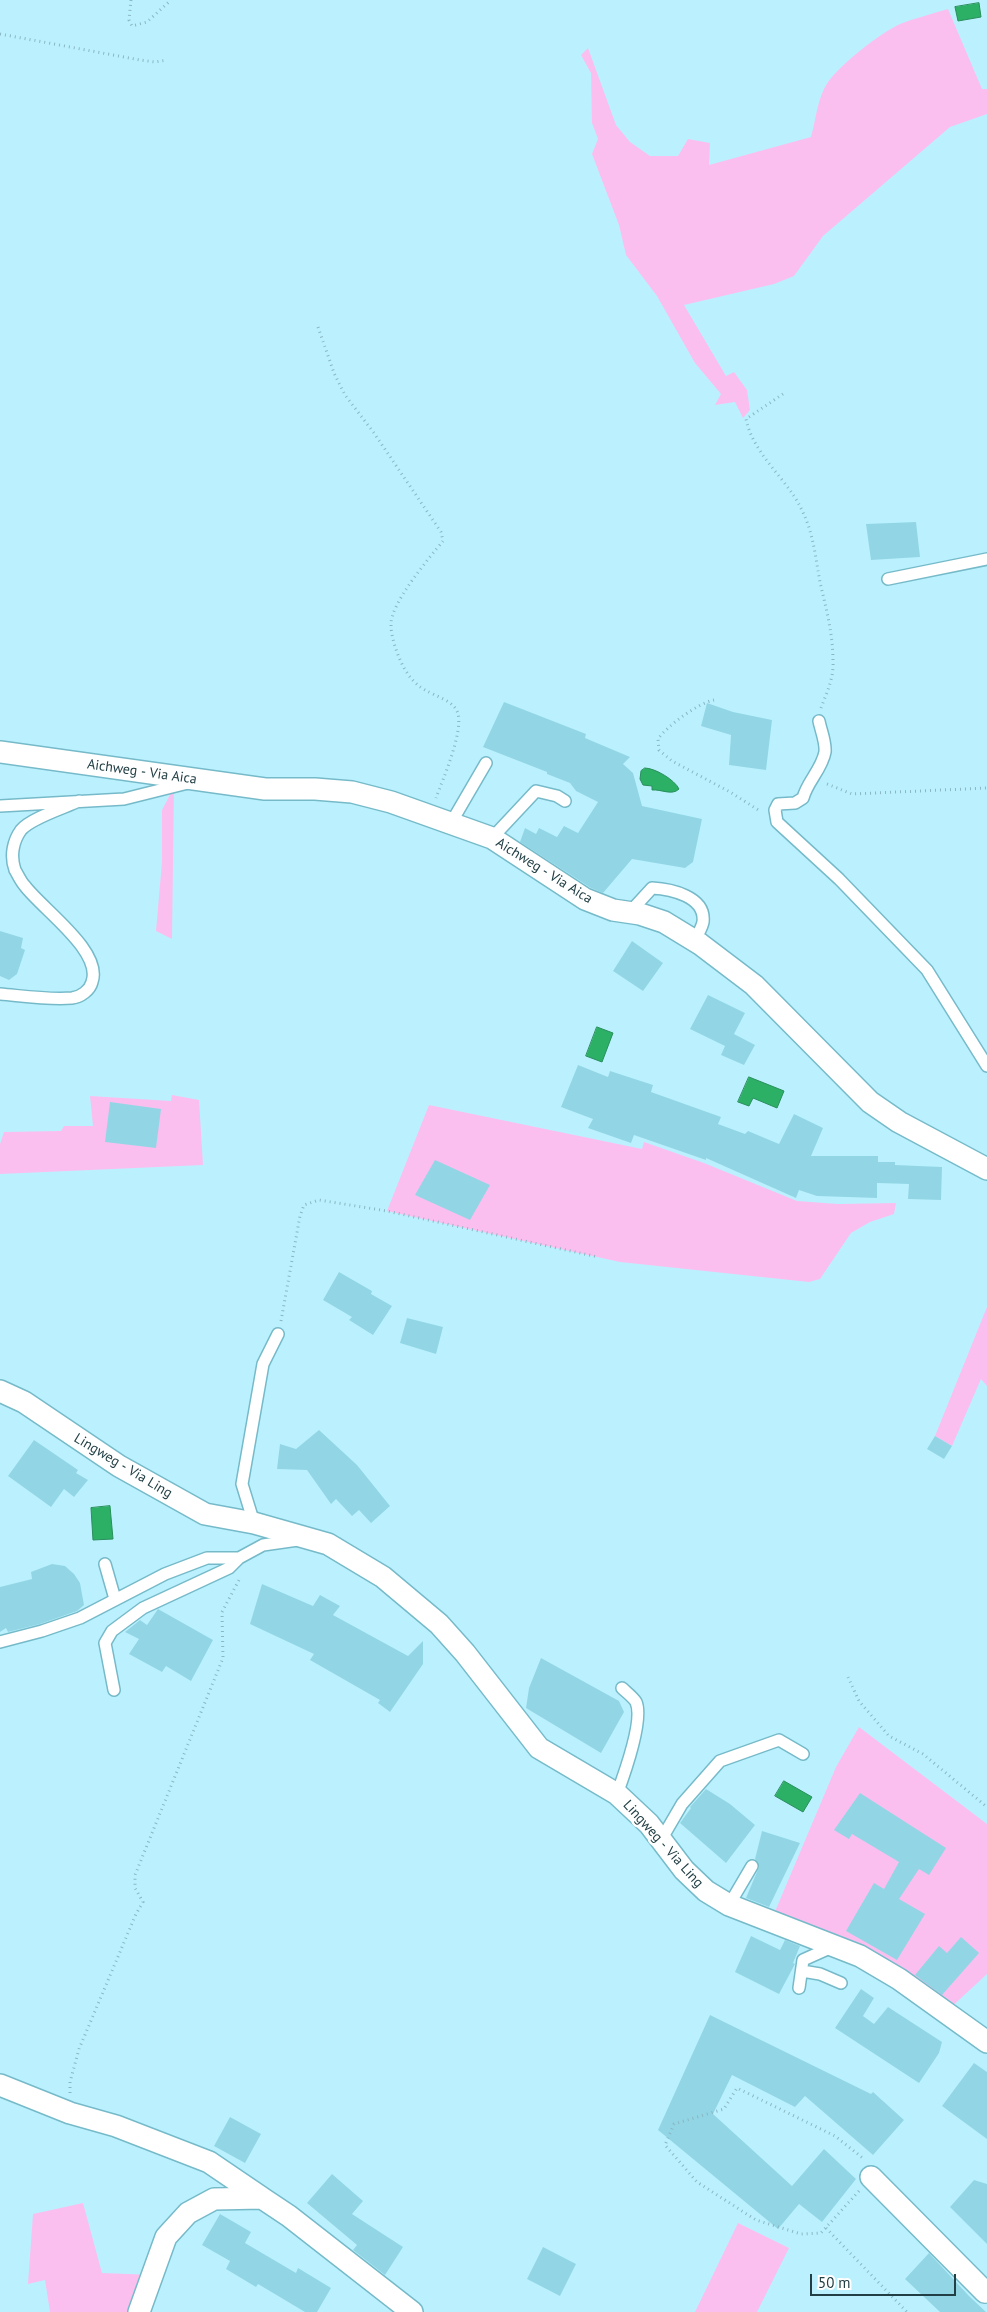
<!DOCTYPE html>
<style>
body{margin:0}
#map{position:relative;width:987px;height:2312px;overflow:hidden;background:#bbf1fe;font-family:"PT Sans",sans-serif}
canvas{display:block}
.scale{position:absolute;left:810px;top:2274px;width:146px;height:22px;box-sizing:border-box;border:2px solid #223f45;border-top:0;padding-left:6px;font-size:15px;line-height:18px;white-space:nowrap;color:#223f45;-webkit-text-stroke:4px #fff;paint-order:stroke}
</style>
<div id="map">
<canvas width="987" height="2312"></canvas>
<div class="scale">50 m</div>
</div>
<script>
const context = document.querySelector('canvas').getContext('2d');
context.lineJoin = 'round';
function paint(path, color) {
  context.fillStyle = color;
  context.fill(path, 'evenodd');
}
function stroke(path, color, width, dash) {
  context.strokeStyle = color;
  context.lineWidth = width;
  context.lineCap = dash ? 'butt' : 'round';
  context.setLineDash(dash || []);
  context.stroke(path);
}
function write(font, color, halo, rows, align = 'center') {
  context.font = font + ' "PT Sans",sans-serif';
  context.lineWidth = 5;
  context.setLineDash([]);
  context.textBaseline = 'middle';
  context.strokeStyle = halo;
  context.fillStyle = color;
  for (const [text, x, y, turn = 0] of rows) {
    context.save();
    context.translate(x, y);
    context.rotate((+turn || 0) * Math.PI / 180);
    context.textAlign = isNaN(turn) ? turn : align;
    if (halo) context.strokeText(text, 0, 0);
    context.fillText(text, 0, 0);
    context.restore();
  }
}
paint(new Path2D(`
 M948,9L982,89H987V114L950,127L823,236L794,276L774,284L684,305L726,376L734,372L747,390L750,410L743,418L735,402L715,405L721,394L695,363L657,296L626,255L619,225L592,154L598,139L592,123L591,73L581,55L588,48L616,125L630,142L650,156H678L688,139L710,143L709,165L811,137C816,120 817,98 828,82C840,65 880,33 900,24C915,18 932,14 948,9Z
 M174,787L172,939L156,931L162,862V810Z
 M172,1095L199,1100L203,1165L0,1174V1144L4,1132L61,1131L64,1126H93L90,1096L171,1101Z
 M429,1105L642,1149L644,1142L704,1163L797,1201L838,1204L896,1203L894,1214L870,1222L851,1233L820,1279L809,1282L620,1262L387,1211Z
 M987,1307V1386L981,1379L952,1446L935,1436Z
 M859,1727L987,1824V1974L946,2012L771,1921L836,1767Z
 M83,2203L102,2273L154,2275L139,2312H50L45,2280L28,2284L33,2214Z
 M738,2223L789,2248L757,2312H695Z`), '#fbbfef');
const water = new Path2D(`
 M979,3L981,17L958,21L955,7Z
 M645,768C655,768 675,780 679,789C672,796 661,789 652,790V786L643,785L640,779L641,771Z
 M597,1027L613,1033L602,1062L586,1056Z
 M749,1077L784,1091L777,1108L753,1098L749,1106L738,1102Z
 M110,1506L113,1539L93,1540L91,1508Z
 M784,1781L812,1797L803,1812L775,1796Z`);
paint(water, '#2cb066');
stroke(water, '#298e5c', 1);
paint(new Path2D(`
 M916,522L920,557L871,560L866,524Z
 M504,702L586,734L585,738L630,757L623,764L633,773L642,806L702,819L693,862L685,868L632,859L603,893L591,888L520,842L525,828L536,834L539,828L557,837L564,826L578,833L598,802L576,791L570,783L547,774V772L483,747Z
 M707,703L733,712L772,720L766,770L729,765L731,735L701,726Z
 M0,931L23,938L21,948L25,950L17,974L9,980L0,976Z
 M632,941L663,963L643,991L613,971Z
 M708,995L745,1013L734,1034L755,1045L744,1065L721,1055L725,1046L690,1029Z
 M578,1065L608,1077L610,1071L653,1085L651,1092L721,1117L718,1124L745,1134L748,1131L779,1144L794,1114L823,1128L811,1156H878V1162H895V1165L942,1167L941,1200L908,1199L909,1184L877,1183V1198L817,1196L799,1190L796,1198L706,1158V1160L634,1135L631,1143L588,1128L593,1119L561,1107Z
 M110,1102L161,1109L156,1148L105,1142Z
 M435,1160L490,1185L470,1220L415,1195Z
 M339,1272L372,1291L371,1294L392,1306L373,1335L349,1320L352,1317L323,1300Z
 M407,1318L443,1327L436,1354L400,1343Z
 M319,1430L357,1465L390,1506L371,1523L359,1510L352,1516L336,1499L331,1504L307,1470L277,1469L280,1444L296,1449Z
 M935,1436L952,1446L944,1459L927,1449Z
 M34,1440L78,1470L76,1473L88,1480L74,1497L64,1489L51,1507L8,1476Z
 M52,1564L65,1566L74,1574L80,1583L84,1605L77,1611L40,1624L8,1632L6,1628L0,1632V1587L32,1579L31,1572Z
 M262,1584L313,1606L320,1595L340,1606L333,1615L408,1656L423,1641V1664L390,1712L378,1703L380,1700L310,1660L314,1654L250,1624Z
 M158,1609L213,1640L191,1681L166,1666L162,1672L129,1654L139,1639L125,1632L140,1620L147,1625Z
 M541,1658L619,1701L624,1712L601,1753L526,1708L529,1688Z
 M706,1789L730,1804L755,1825L726,1863L680,1823L691,1808L690,1807Z
 M860,1793L946,1848L929,1875L919,1869L899,1899L925,1914L897,1960L846,1931L874,1883L884,1889L899,1862L852,1834L849,1839L834,1830Z
 M762,1831L800,1843L769,1907L746,1898L759,1867L755,1859Z
 M751,1936L780,1950L785,1940L800,1946L793,1963L795,1964L779,1994L735,1972Z
 M961,1937L979,1953L942,1995L915,1975L939,1946L947,1953Z
 M861,1989L874,1998L863,2016L874,2024L888,2007L942,2042L939,2053L919,2083L835,2028Z
 M710,2015L871,2094L873,2092L904,2120L873,2155L805,2096L795,2107L732,2075L713,2114L792,2186L824,2149L856,2179L822,2222L799,2204L778,2229L658,2130Z
 M974,2063L987,2072V2139L942,2106Z
 M230,2117L261,2134L245,2163L214,2146Z
 M332,2174L363,2201L352,2214L403,2247L385,2275L353,2250L357,2245L307,2203Z
 M974,2180L987,2184V2244L950,2207Z
 M220,2214L251,2232L245,2243L296,2273L298,2268L331,2288L317,2312H305L258,2284L256,2287L226,2269L230,2261L202,2245Z
 M543,2247L576,2264L560,2296L527,2279Z
 M929,2253L969,2296L986,2312H940L905,2279Z`), '#92d6e6');
const service = new Path2D(`
 M888,579L987,559
 M819,721C821,731 826,742 825,752C822,769 807,782 803,798L795,803L778,804L775,810L777,822L839,879L927,970L987,1066
 M0,806L124,799L188,783
 M451,823L486,763
 M492,838L536,791L557,796L565,801
 M630,912L652,888C670,889 706,896 703,922C702,928 697,935 695,941
 M0,994C23,996 49,1000 72,998C81,997 90,990 92,982C103,951 42,909 25,886C21,882 18,875 15,870C10,856 13,841 21,830C31,818 64,808 79,801
 M254,1523L242,1484L263,1364L278,1334
 M105,1564L115,1599
 M0,1642L42,1631L80,1618L165,1574L207,1558H239L263,1545L298,1540
 M114,1690L105,1643L112,1631L143,1608L229,1568L239,1558
 M617,1794C624,1775 644,1720 636,1702C633,1697 626,1692 622,1688
 M661,1840L682,1804L720,1761L779,1740L803,1754
 M729,1905L752,1866
 M802,1971L820,1974L841,1983
 M799,1988L803,1960L832,1947`);
const minor = new Path2D(`
 M0,752L265,789H315L352,792L391,802L492,838L585,899L613,910L640,914L664,922L700,944L754,985L870,1102L899,1122L987,1169
 M0,1391L24,1402L119,1466L205,1514L254,1523L328,1544L383,1577L439,1624L465,1653L539,1748L617,1794L649,1824L684,1870L706,1891L729,1905L860,1956L899,1979L987,2042
 M0,2085L70,2113L116,2126L209,2162L262,2198
 M871,2177L985,2292L987,2291
 M139,2312L166,2237L188,2213L214,2199L262,2198L289,2216L412,2312`);
stroke(service, '#76bac9', 14);
stroke(minor, '#76bac9', 24);
stroke(new Path2D(`
 M131,0L129,20L132,26L147,22L171,0
 M0,34L140,60L155,62L167,60
 M318,327L334,373L345,395L374,433L441,532L443,541C429,558 390,604 391,625C391,636 396,651 401,662C407,674 413,683 425,690C435,696 455,701 458,714C463,733 443,779 436,798
 M783,394L746,419C752,449 778,472 794,496C813,526 814,549 820,582C826,608 833,634 833,661C834,678 827,692 821,708
 M714,700C698,703 667,726 658,739L659,750L672,761L730,792L760,811
 M827,784L852,794L987,788
 M281,1321L300,1216L304,1205L319,1200L387,1211L598,1257
 M848,1677L859,1701L889,1736L923,1754L987,1807
 M70,2093V2082L79,2049L136,1914L143,1902L135,1888V1875L223,1658L222,1612L239,1580
 M859,2191L821,2233L801,2234L756,2220L697,2182L665,2145L674,2124L724,2109L737,2088L835,2136L864,2159
 M826,2228L907,2312`), '#89b7c2', 3, [1, 4]);
stroke(service, '#fff', 11);
stroke(minor, '#fff', 21);
write('14px', '#223f45', '#fff', [
 ["Aichweg - Via Aica",142,772,8],
 ["Aichweg - Via Aica",544,871,32],
 ["Lingweg - Via Ling",123,1466,31],
 ["Lingweg - Via Ling",663,1844,48]
]);
</script>
